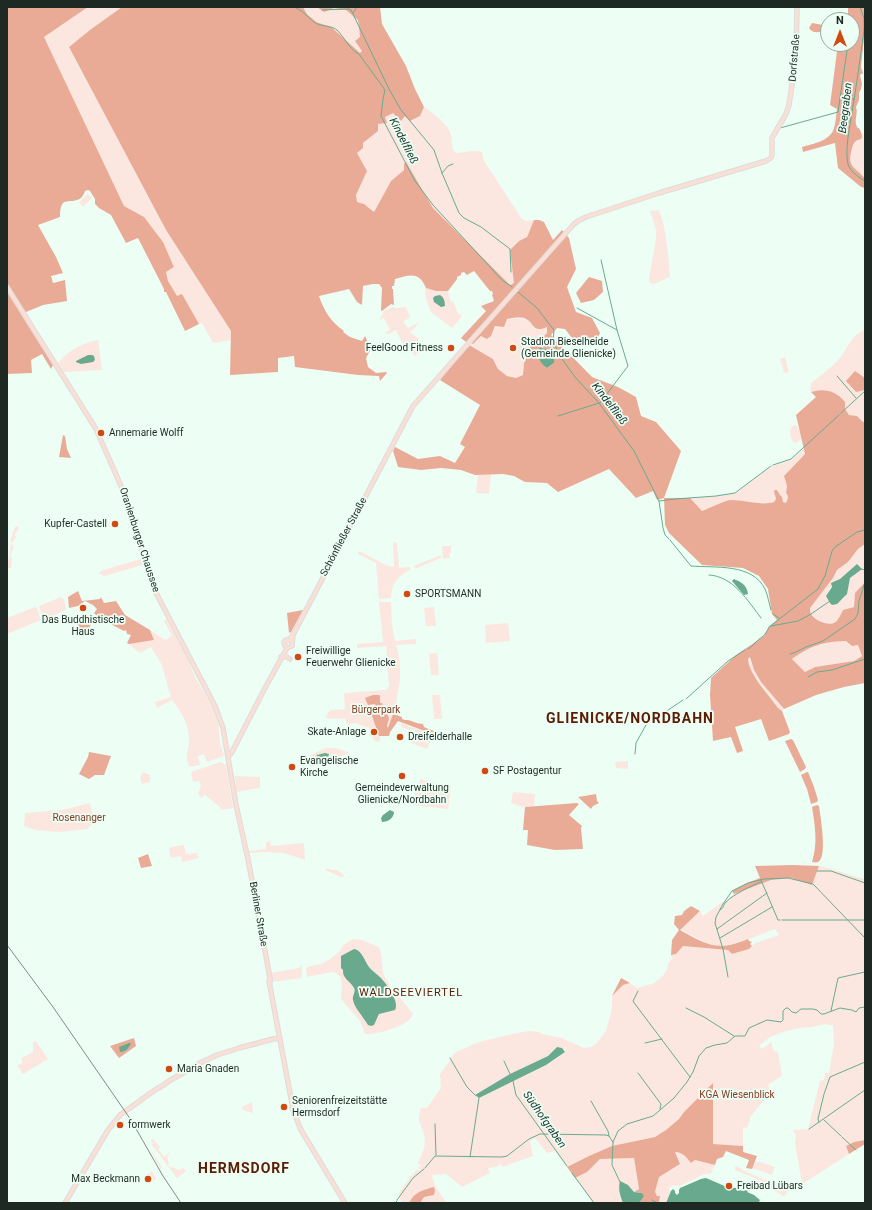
<!DOCTYPE html>
<meta charset="utf-8">
<style>
body{margin:0}
#map{position:relative;width:872px;height:1210px;overflow:hidden;background:#edfef5;font-family:Roboto,sans-serif}
canvas{display:block}
.frame{position:absolute;inset:0;border:8px solid #1f2924;pointer-events:none}
.north{position:absolute;left:820px;top:12px;width:40px;height:40px;box-sizing:border-box;background:#edfef5;border:1px solid #9ba9a1;border-radius:50%;rotate:0deg;font-size:11px;font-weight:700;line-height:16px;text-align:center;color:#1f2924}
.north::after{content:'';display:block;margin:auto;width:14px;height:18px;background:#d04911;clip-path:polygon(50% 0,100% 100%,50% 72%,0 100%)}
</style>
<div id="map">
<canvas width="872" height="1210"></canvas>
<div class="frame"></div>
<div class="north">N</div>
</div>
<script>
const context = document.querySelector('canvas').getContext('2d');
context.lineJoin = 'round';
function paint(path, color) {
  context.fillStyle = color;
  context.fill(path, 'evenodd');
}
function stroke(path, color, width, dash) {
  context.strokeStyle = color;
  context.lineWidth = width;
  context.lineCap = dash ? 'butt' : 'round';
  context.setLineDash(dash || []);
  context.stroke(path);
}
function write(font, color, halo, rows, align = 'center') {
  context.font = font + ' Roboto,sans-serif';
  context.lineWidth = 3.5;
  context.setLineDash([]);
  context.textBaseline = 'middle';
  context.strokeStyle = halo;
  context.fillStyle = color;
  for (const [text, x, y, turn = 0] of rows) {
    context.save();
    context.translate(x, y);
    context.rotate((+turn || 0) * Math.PI / 180);
    context.textAlign = isNaN(turn) ? turn : align;
    if (halo) context.strokeText(text, 0, 0);
    context.fillText(text, 0, 0);
    context.restore();
  }
}
paint(new Path2D(`
 M88,7H122L69,47L166,230L231,331V340L213,343L202,323L199,324L182,295L177,297L168,281L165,272L174,267L163,242L144,217L124,206L44,37Z
 M303,7H359L358,20L360,30L412,121L420,116L424,107C432,112 449,125 451,135C453,142 450,147 456,153C465,153 473,149 482,152L484,161L522,219L526,221L534,220L527,237L519,241L514,283L510,285L433,208L406,162L404,164V170L391,181L374,212L364,204L357,202L356,195L362,182L357,153L362,144L378,131V124L386,123Z
 M863,133L865,150V178C861,174 855,170 852,165C847,156 852,141 862,138L861,134Z
 M88,194L92,198L83,207L79,202Z
 M659,210C667,230 668,256 670,277L654,284L650,283L649,279L656,239V230L650,211Z
 M425,288L436,291H448L451,302L453,301L458,313L462,316L452,328L431,312L426,299Z
 M394,307L395,308L406,307L410,317L403,322L408,328L419,322L413,330H411L410,332L419,339L418,341L424,345L422,348L428,353L423,349L415,356L401,341L396,330L387,335L386,332L390,330L384,318L379,320L385,310Z
 M515,318C526,318 527,319 534,327H547V333L541,339L531,344L524,363L523,375L516,378L507,376L498,369L493,359L469,345L473,344L481,336L488,339C492,335 492,332 495,328C498,321 509,319 515,318Z
 M865,330V378L859,375L856,392L865,390V422H863L857,416L849,415L845,409L822,390L811,392L810,389L811,383C820,376 832,367 840,358C849,347 850,336 865,330Z
 M98,340L102,370L64,372L58,363C69,350 82,343 98,340Z
 M785,357L789,372L784,373L780,359Z
 M794,425H796C799,429 801,434 801,439L799,441L795,443C790,440 789,432 791,427Z
 M804,449L805,454L784,476L787,486L786,493C789,496 788,499 786,503L783,502L777,490H775V495L776,499L774,502L765,504L731,500L702,511L690,498L717,496L738,492L767,469L773,466L790,460Z
 M491,474L489,494L476,493L478,475Z
 M16,526L19,528L15,534L16,537L12,544L14,547L10,556L12,558L11,568H7L10,551H11L10,550L12,542L10,541L13,534L12,533Z
 M393,542L397,543L399,568L410,567V570C398,575 391,585 391,598L379,599L376,563L358,554L359,551L386,565L394,567Z
 M865,544V582L855,593L854,607L843,610C841,614 838,621 834,623C828,626 814,619 811,614C810,612 810,610 810,607L833,578L837,570L848,562L858,549ZM857,573L850,578C846,594 849,601 830,603L826,596L833,583L840,579Z
 M442,546H451V553H449L450,558L443,559Z
 M441,555V558L415,569L414,566Z
 M141,559L143,565L104,576L99,573L100,571Z
 M61,597L64,599L66,610L45,619L43,618L39,606Z
 M379,602H391L392,625L395,641L416,639V644L396,645C399,656 401,666 400,677C400,690 392,709 398,721L390,732L389,736H380V741L376,742L369,734L371,732L369,728L355,723L346,724V719L325,718L330,710L345,709L344,693L386,690L389,686L386,646L357,648V644L383,642Z
 M35,607L37,608L41,620L7,634V618Z
 M434,607L436,626H426L424,608Z
 M166,619L188,660L195,677L212,706L218,723L220,742L224,756L207,762L204,754L198,756L200,765L189,767C189,764 186,759 187,755C187,751 189,747 189,743C190,726 182,713 172,700L157,708L155,702L171,697L161,663L151,647L140,653L129,644C137,641 147,642 154,640L150,630L165,640L172,636L164,621Z
 M508,623L510,641L486,643L485,625Z
 M846,641L852,646L858,645L862,656L854,661L815,667L805,672L792,659C812,645 822,642 846,641Z
 M437,653L439,675H431L429,654Z
 M750,657C754,679 771,691 784,709L782,711L778,708C769,695 749,675 748,659Z
 M432,695H440L442,719H434Z
 M401,723L436,736L435,738L432,737L427,749L411,743L415,730L413,729L412,731L401,727Z
 M326,748H336L350,753L310,767L308,756ZM325,753L330,755L328,758L318,762L316,761L315,758L317,755Z
 M628,761V769L616,768L615,762Z
 M221,762L226,765L233,808L221,810L220,807L205,795L201,798L198,793L201,786L199,781L193,782L191,772Z
 M143,772L150,775V782L142,784L140,778Z
 M235,776L260,777V788L236,792Z
 M420,779L435,783L451,785L448,809L411,805Z
 M513,792L535,794L534,806L523,807L511,803Z
 M90,803L94,821L88,829L58,832L36,830L24,826L25,813L62,810Z
 M270,841L271,846L304,843L305,860L284,853L267,852L250,853L249,851L266,849V842Z
 M184,845L186,854L197,853L199,858L182,862L181,856L171,858L169,849L171,847Z
 M819,866C836,869 849,875 865,879V1140L854,1142L846,1146L849,1154L804,1183H802L795,1144L796,1136L793,1130L808,1129L820,1081L824,1080L825,1073H829L834,1044L833,1025H829L826,1024L812,1027L799,1028L783,1032L770,1037L759,1046L762,1049L771,1042L774,1052L776,1051L778,1052L782,1076L768,1085L771,1093C763,1101 756,1109 750,1118V1120L747,1128L743,1127V1146L713,1144V1084L684,1112L679,1119L666,1130L655,1137L626,1143L589,1156L567,1167L555,1151L547,1153L535,1138L530,1141L533,1156L503,1167L500,1164L496,1167L488,1168L490,1173L462,1187L446,1174L432,1175C433,1185 441,1195 447,1203H440L438,1201C430,1206 419,1203 411,1198L409,1203H403C400,1200 398,1195 400,1190H402V1188L417,1169L418,1171L420,1170L418,1167L421,1166L418,1163C422,1154 427,1145 424,1135C421,1121 416,1124 421,1108H427L441,1088L440,1074L449,1062L454,1053L479,1042L517,1033L529,1031L539,1032L542,1034L562,1038L584,1048L591,1047L597,1043L606,1031L612,1009V996L623,985L630,983L637,988L655,983L657,980L662,977L667,970L668,964L672,958L671,955L676,954L683,946L728,950L732,954L749,949L755,943L779,935L775,929L752,938L748,939L734,944L718,946L707,944L680,929L700,911L703,916L721,903L726,901L734,894L771,880L791,878L812,885ZM566,1045L565,1052L546,1065L479,1098L476,1095L510,1074L548,1056L557,1047L562,1048L564,1050Z
 M327,868L332,870H337L345,876L341,877L325,870Z
 M353,939L362,940L379,947C383,955 381,966 384,975C389,988 405,1002 413,1014C410,1026 376,1035 365,1034L360,1021L341,999C341,990 346,974 332,972L307,977L306,968L307,967L321,964L330,959L339,952L343,945ZM357,950C364,960 371,970 380,978L382,1012L379,1014L378,1018L368,1025L353,1001L354,992V988L343,973V970L341,968V959Z
 M302,965V978L273,982L271,973L299,968Z
 M36,1041L48,1059L23,1074L17,1065L22,1064V1058L33,1052V1042Z
 M252,1102L253,1113L243,1110L242,1107Z
 M153,1139L160,1147L158,1149L164,1157L170,1152L167,1157L169,1163L168,1164L169,1167H172L179,1170L183,1168L186,1171L177,1178L152,1145L149,1147L162,1167L160,1168L149,1147L153,1144L151,1141Z
 M675,1152C683,1152 686,1157 691,1163L695,1160L715,1165L713,1169H711V1170L713,1171L710,1174H704L680,1186L673,1185L668,1189L671,1191L666,1203H659L660,1197L657,1196L655,1192L659,1177L680,1164Z
 M634,1158L639,1189L634,1192L625,1183L620,1189V1196L623,1203H610L609,1202L606,1203H593L575,1178L587,1172L600,1159Z
 M758,1161L775,1167L774,1169L770,1167L774,1169L772,1175L752,1168L755,1162L757,1163Z
 M736,1166L742,1169V1170L773,1183L788,1191L784,1197L782,1195L770,1189H756L750,1187L754,1179L763,1183L764,1182L735,1170V1167Z
 M152,1171L156,1179L148,1184L144,1176Z`), '#fbe7e0');
paint(new Path2D(`
 M7,7H88L44,37L124,206L144,217L163,242L174,267L166,272L168,281L177,296L182,294L199,324L185,331L166,292H164V289L138,238L126,243L111,215L99,208L95,204V199L90,191L88,190L85,191C80,208 64,195 61,207C60,210 60,214 60,217L38,225L56,257L63,273L51,276L53,283L65,280L67,301L43,305L21,314L53,365L51,369L42,354L31,360L32,373L7,374Z
 M122,7H303L307,14L316,22L331,27L360,53L362,51L355,41L360,37L359,26L358,20L346,10L334,8L324,12L317,7H380L382,24L406,66L415,89L424,107L420,116L410,121L405,116L401,121L393,113L385,117L387,123L378,124V131L363,143V148L357,153L367,171L362,182L356,195L357,202L364,204L374,212L391,181L404,170V164L406,162L433,208L510,285L514,283L510,250L519,241L527,237L534,220H539L544,222L553,240L562,230L569,238L576,269L567,287L576,312L592,318L600,333L594,345L576,343L565,329L557,328L551,335L592,377L618,387L636,397L641,416L656,422L681,451L664,498H690L702,511C710,508 725,500 732,500C746,500 760,506 774,502L776,499L774,491L775,490H777L780,495L782,497L783,502L786,503C788,499 789,496 786,493L787,486L784,476L805,454L796,415L816,397L811,392C825,388 836,391 845,402V409L849,415L857,416L863,422H865V544L858,549L848,562L837,570L833,578L810,608C810,610 810,612 811,614C814,620 828,626 834,623C838,621 841,614 843,610L854,607L855,593L865,582V683L844,687L816,695L784,709L761,682L754,670L750,657L748,659C749,675 769,695 778,708L782,711L790,732L789,734L769,741L761,719L735,727L743,751L737,753L731,737L713,741L710,695L711,678L736,655L764,636L769,627L777,620L772,614L768,589L759,576L743,568L702,565L669,533L665,525L664,498L657,500L653,491L636,498L609,469L558,492L547,483L525,482L514,476L503,474L475,475L461,470L441,468L421,470L398,467L393,451L395,447L418,459L440,456L455,463L465,447L460,444L480,405L440,380L469,345L493,359L498,369L507,376L516,378L523,375L524,363L531,344L541,339L547,333V327C532,334 534,321 524,318C519,317 512,318 507,319L504,327L495,326L491,336L487,339L481,336L473,344L471,343L498,307L466,342L461,338L486,311L481,306L494,301L492,295L493,294L492,291H490L474,271L467,275L464,272L461,273V275L457,277V279L448,291H436L426,288C419,271 410,275 395,279L394,286H392V289H393L394,305L391,304L382,311L381,310L382,288L379,284H373L363,286L362,305L357,302L349,289L319,296C324,311 331,322 344,331L343,332L350,337L362,341L365,336L371,349L366,358L368,367L376,373L386,372L387,373L380,381L379,376L358,375L295,367L294,356L278,358V372L230,375L231,331L166,230L69,47L90,30ZM542,347L553,354L554,363L547,368L543,364ZM846,641L852,646L858,645L862,656L854,661L815,667L805,672L792,659C812,645 822,642 846,641Z
 M848,7H865V29L861,67L863,73L860,75L862,84L861,89L859,93V100L856,107C858,112 855,118 856,124C858,131 857,125 860,130C861,131 862,136 862,137L861,139C856,140 854,142 852,148C847,166 853,166 865,178V188L861,187L838,168L835,143L803,152L802,147C812,144 831,141 834,128C836,122 836,115 837,109L830,105L838,44H852V20H840L842,19L847,20L848,19Z
 M828,22V31C821,31 813,35 809,28L812,23L823,25Z
 M589,277L602,281L603,292L594,300L581,303L576,293Z
 M855,371L865,378V390L856,392L846,381Z
 M63,435L65,436L67,449L71,458L59,457Z
 M78,591L82,601L100,599L101,597L104,603L116,601L125,615L150,630L154,640L129,644L127,643L131,635L127,634L126,630L124,631L101,619L99,624L95,622L99,618L94,613L97,609L93,605L85,601L78,606L69,608L68,597Z
 M303,610L291,632L289,633L287,613Z
 M84,616H86L85,617L91,623L89,629H80L76,621Z
 M373,695H379L380,696V703H382C383,709 387,712 389,718L387,726L388,728L393,714L402,717V719C404,720 406,720 408,720C413,721 417,724 423,724L424,727L444,735L443,738L398,721L390,732L389,736H379L371,713L376,707L375,704L368,705L365,698Z
 M791,739L793,740L806,767L805,769L800,772L785,741Z
 M89,752L111,756L104,775H95L89,779L79,774L88,757Z
 M807,772H808L814,787L818,800L817,802L811,804L807,789L801,775Z
 M596,794L597,801L599,803L593,806L591,809L578,797Z
 M577,803L579,804L569,815L582,826L581,828L583,849L555,850L527,845L528,830H523L525,807Z
 M817,805L819,806C820,814 828,858 818,862C816,863 814,862 812,862C818,843 815,826 812,807Z
 M148,854L152,866L141,868L138,858Z
 M793,865L819,866L812,885L791,878L771,880L734,894L732,891L747,883L760,878L755,866Z
 M691,906L700,911L680,930C707,945 717,952 748,939L749,941L752,942L750,944L752,946L749,949L732,954L728,950L683,946L676,954L671,955L672,940L679,930L674,924L675,916L682,915L684,911Z
 M621,978L630,983L623,985L612,996Z
 M134,1038L136,1046L119,1058L110,1046Z
 M713,1083V1144L743,1146V1152L757,1156L752,1169L746,1168L749,1160L726,1151L723,1157L717,1159L715,1165L695,1160L691,1163C686,1157 683,1152 675,1152L680,1164L659,1177L655,1192L657,1196H660L659,1203H639L643,1196L642,1193L634,1192L639,1189L634,1158L600,1159L587,1172L575,1178L567,1167L589,1156L612,1146L655,1137L666,1130L679,1119L684,1112Z
 M865,1140V1144L849,1154L846,1146L854,1142Z
 M434,1187L435,1190L434,1195L424,1197L420,1203H409C414,1192 423,1190 434,1187Z`), '#e9ab96');
paint(new Path2D(`
 M440,295C444,297 445,302 445,306L441,307L434,302L433,298L435,296Z
 M540,348C548,348 556,354 554,363L547,368C540,363 538,358 538,350Z
 M88,355H92L94,356L95,360L93,362L81,364L76,362V361Z
 M857,564L862,569L850,578L847,594L837,604L832,605L830,603L826,596L832,587L831,583L840,579Z
 M734,579C741,582 747,585 748,594L744,595L732,581Z
 M325,753L329,754L328,758L318,762L316,761L315,758L317,755Z
 M390,810L394,812C394,818 388,822 382,822L381,818L383,815Z
 M354,949C362,950 365,962 369,967C372,971 377,974 381,978C387,985 400,1002 395,1010L379,1014L374,1025L371,1026L368,1025C364,1018 354,1007 353,1000C352,996 356,992 354,988C350,981 342,978 343,970L341,968V956Z
 M129,1043H131C129,1048 126,1052 120,1052L119,1047Z
 M557,1047L562,1048L565,1052L546,1065L479,1098L475,1095L510,1074L548,1056Z
 M706,1178L727,1187L736,1188L742,1191L745,1190L748,1191L747,1192L754,1195L760,1200L759,1202L666,1203L671,1191L673,1189L675,1191V1193L677,1195L679,1193V1190L680,1188L701,1179Z
 M620,1181L628,1185L634,1192L642,1193L644,1196L639,1203H623C620,1196 618,1188 620,1181Z`), '#69aa8e');
stroke(new Path2D(`
 M294,7C304,11 306,16 314,22C320,27 331,25 337,30C344,37 351,51 359,54L385,90L383,99L381,116L415,181L433,205L502,280L512,287
 M860,7L864,18V30
 M322,10L349,9L351,10L389,89L401,110L434,150L442,173L459,213L464,218L481,227L510,249L511,272
 M353,13L357,7
 M864,30C860,60 856,89 851,118C849,131 845,151 848,164C851,172 858,177 865,181
 M840,99H854
 M780,128L838,112L848,44
 M442,173L448,166L453,164
 M518,292L537,308L547,321L554,330L553,342L562,359L575,377L599,403L634,451L659,501L663,528L665,535L669,539
 M577,308L617,330
 M837,376L856,398
 M600,403L628,366L617,330L601,260
 M841,413L865,391
 M558,416L599,403
 M773,465L791,459L839,415
 M659,501L675,499L716,496L735,493L771,466
 M670,540L691,566C715,568 752,563 765,589C768,596 769,603 771,610
 M861,569L865,570
 M709,575C733,576 748,601 761,618
 M773,614L779,618
 M771,626L798,621L811,614L830,601
 M748,649C752,647 753,645 756,642C763,635 764,638 769,627L818,589L825,576L832,551L835,547L857,532L865,530
 M790,654L796,652L806,647L823,641L855,619L858,613L859,601L865,582
 M808,677L817,672L832,670L865,659
 M686,699L728,661L745,650
 M635,754L636,743L646,725L683,700
 M817,871H831L865,883
 M765,879L788,878L813,884L865,938
 M761,880L778,920H780
 M720,910C724,908 723,905 726,902C734,894 751,886 761,882
 M782,920H865
 M717,929L767,893
 M720,938L772,907
 M728,977L723,949L715,923L716,917L723,904L732,891L748,883L764,879
 M638,991L633,1001L635,1004L690,1077
 M686,1008L704,1017L734,1036
 M831,1011L838,978L865,972
 M645,1043L662,1039
 M450,1058L467,1087L475,1095
 M504,1061L510,1074
 M638,1073L661,1104L660,1109
 M513,1081L516,1095L567,1166
 M591,1101L608,1131L609,1136
 M824,1120L841,1136
 M819,1122L818,1119L824,1094L830,1077L865,1062
 M435,1124L436,1155
 M809,1129L865,1090
 M842,1137L856,1150
 M470,1157L479,1098
 M425,1168L435,1156L502,1157L507,1156L529,1139L540,1134L606,1135L609,1136L613,1142
 M572,1173L594,1203
 M620,1182L612,1165L613,1142L618,1131L627,1124L653,1116L674,1098L687,1082L693,1072L699,1056L706,1048L715,1045L727,1043L735,1036H745L749,1028L767,1020L781,1022L783,1020V1011L786,1008H788L792,1012L796,1013L801,1009H813L817,1010L821,1014H824L840,1008L852,1010L856,1012L859,1008L865,1007
 M397,1200L413,1178L424,1169
 M652,1200L657,1203
 M395,1203L397,1201`), '#69aa8e', 1);
const major = new Path2D(`
 M7,287L96,429L125,495L153,587L215,706L223,728L236,805L248,859L270,978V983
 M289,640L293,635L305,612L413,406L573,225L578,221L586,217L659,193L766,161L771,158L772,155V138L786,114L789,105L796,58L797,7
 M292,641L289,640H286L284,642L285,646L287,648L292,646L293,636
 M281,657L285,656L290,659
 M228,757L232,752L264,690L287,648
 M269,981L293,1109
 M292,1108L301,1130L345,1203
 M65,1203L108,1130L120,1115L155,1090L162,1086L169,1081L200,1063L217,1055L239,1048L273,1039L280,1038`);
stroke(major, '#dbdddc', 5.5);
stroke(major, '#fbdfd5', 3.5);
stroke(new Path2D(`
 M7,945L53,1007L131,1120L163,1176L181,1203`), '#7f8c85', 1);
for (const [x, y, r, color] of [
 [451,348,4,"#d04911"],
 [513,348,4,"#d04911"],
 [101,433,4,"#d04911"],
 [115,524,4,"#d04911"],
 [407,594,4,"#d04911"],
 [83,608,4,"#d04911"],
 [298,657,4,"#d04911"],
 [374,732,4,"#d04911"],
 [400,737,4,"#d04911"],
 [292,767,4,"#d04911"],
 [485,771,4,"#d04911"],
 [402,776,4,"#d04911"],
 [169,1069,4,"#d04911"],
 [284,1107,4,"#d04911"],
 [120,1125,4,"#d04911"],
 [148,1179,4,"#d04911"],
 [729,1186,4,"#d04911"]
]) {
  const dot = new Path2D();
  dot.arc(x, y, r, 0, 2 * Math.PI);
  context.fillStyle = color;
  context.fill(dot);
  stroke(dot, '#edfef5', 1.5);
}
write('10px', '#1f2924', '#edfef5', [
 ["Dorfstraße",795,58,-85],
 ["Schönfließer Straße",344,537,-62],
 ["Oranienburger Chaussee",139,540,72],
 ["Berliner Straße",258,914,80]
]);
write('10px', '#1f2924', '#edfef5', [
 ["Stadion Bieselheide",521,342],
 ["(Gemeinde Glienicke)",521,354],
 ["FeelGood Fitness",443,348,"right"],
 ["Annemarie Wolff",109,433],
 ["Kupfer-Castell",107,524,"right"],
 ["SPORTSMANN",415,594],
 ["Das Buddhistische",83,620,"center"],
 ["Haus",83,632,"center"],
 ["Freiwillige",306,651],
 ["Feuerwehr Glienicke",306,663],
 ["Skate-Anlage",366,732,"right"],
 ["Dreifelderhalle",408,737],
 ["Evangelische",300,761],
 ["Kirche",300,773],
 ["SF Postagentur",493,771],
 ["Gemeindeverwaltung",402,788,"center"],
 ["Glienicke/Nordbahn",402,800,"center"],
 ["Maria Gnaden",177,1069],
 ["Seniorenfreizeitstätte",292,1101],
 ["Hermsdorf",292,1113],
 ["formwerk",128,1125],
 ["Max Beckmann",140,1179,"right"],
 ["Freibad Lübars",737,1186]
], 'left');
write('10px', '#873d23', '#edfef5', [
 ["Bürgerpark",376,710],
 ["Rosenanger",79,818],
 ["KGA Wiesenblick",737,1095]
]);
write('italic 11px', '#163428', '#edfef5', [
 ["Beegraben",846,108,-83],
 ["Kindelfließ",403,141,63],
 ["Kindelfließ",609,404,52],
 ["Südhofgraben",544,1120,55]
]);
context.letterSpacing = '1px';
write('11px', '#5c1b03', '#edfef5', [
 ["WALDSEEVIERTEL",411,993]
]);
context.letterSpacing = '0px';
context.letterSpacing = '1px';
write('bold 14px', '#5c1b03', '#edfef5', [
 ["GLIENICKE/NORDBAHN",630,719],
 ["HERMSDORF",244,1169]
]);
context.letterSpacing = '0px';
</script>
